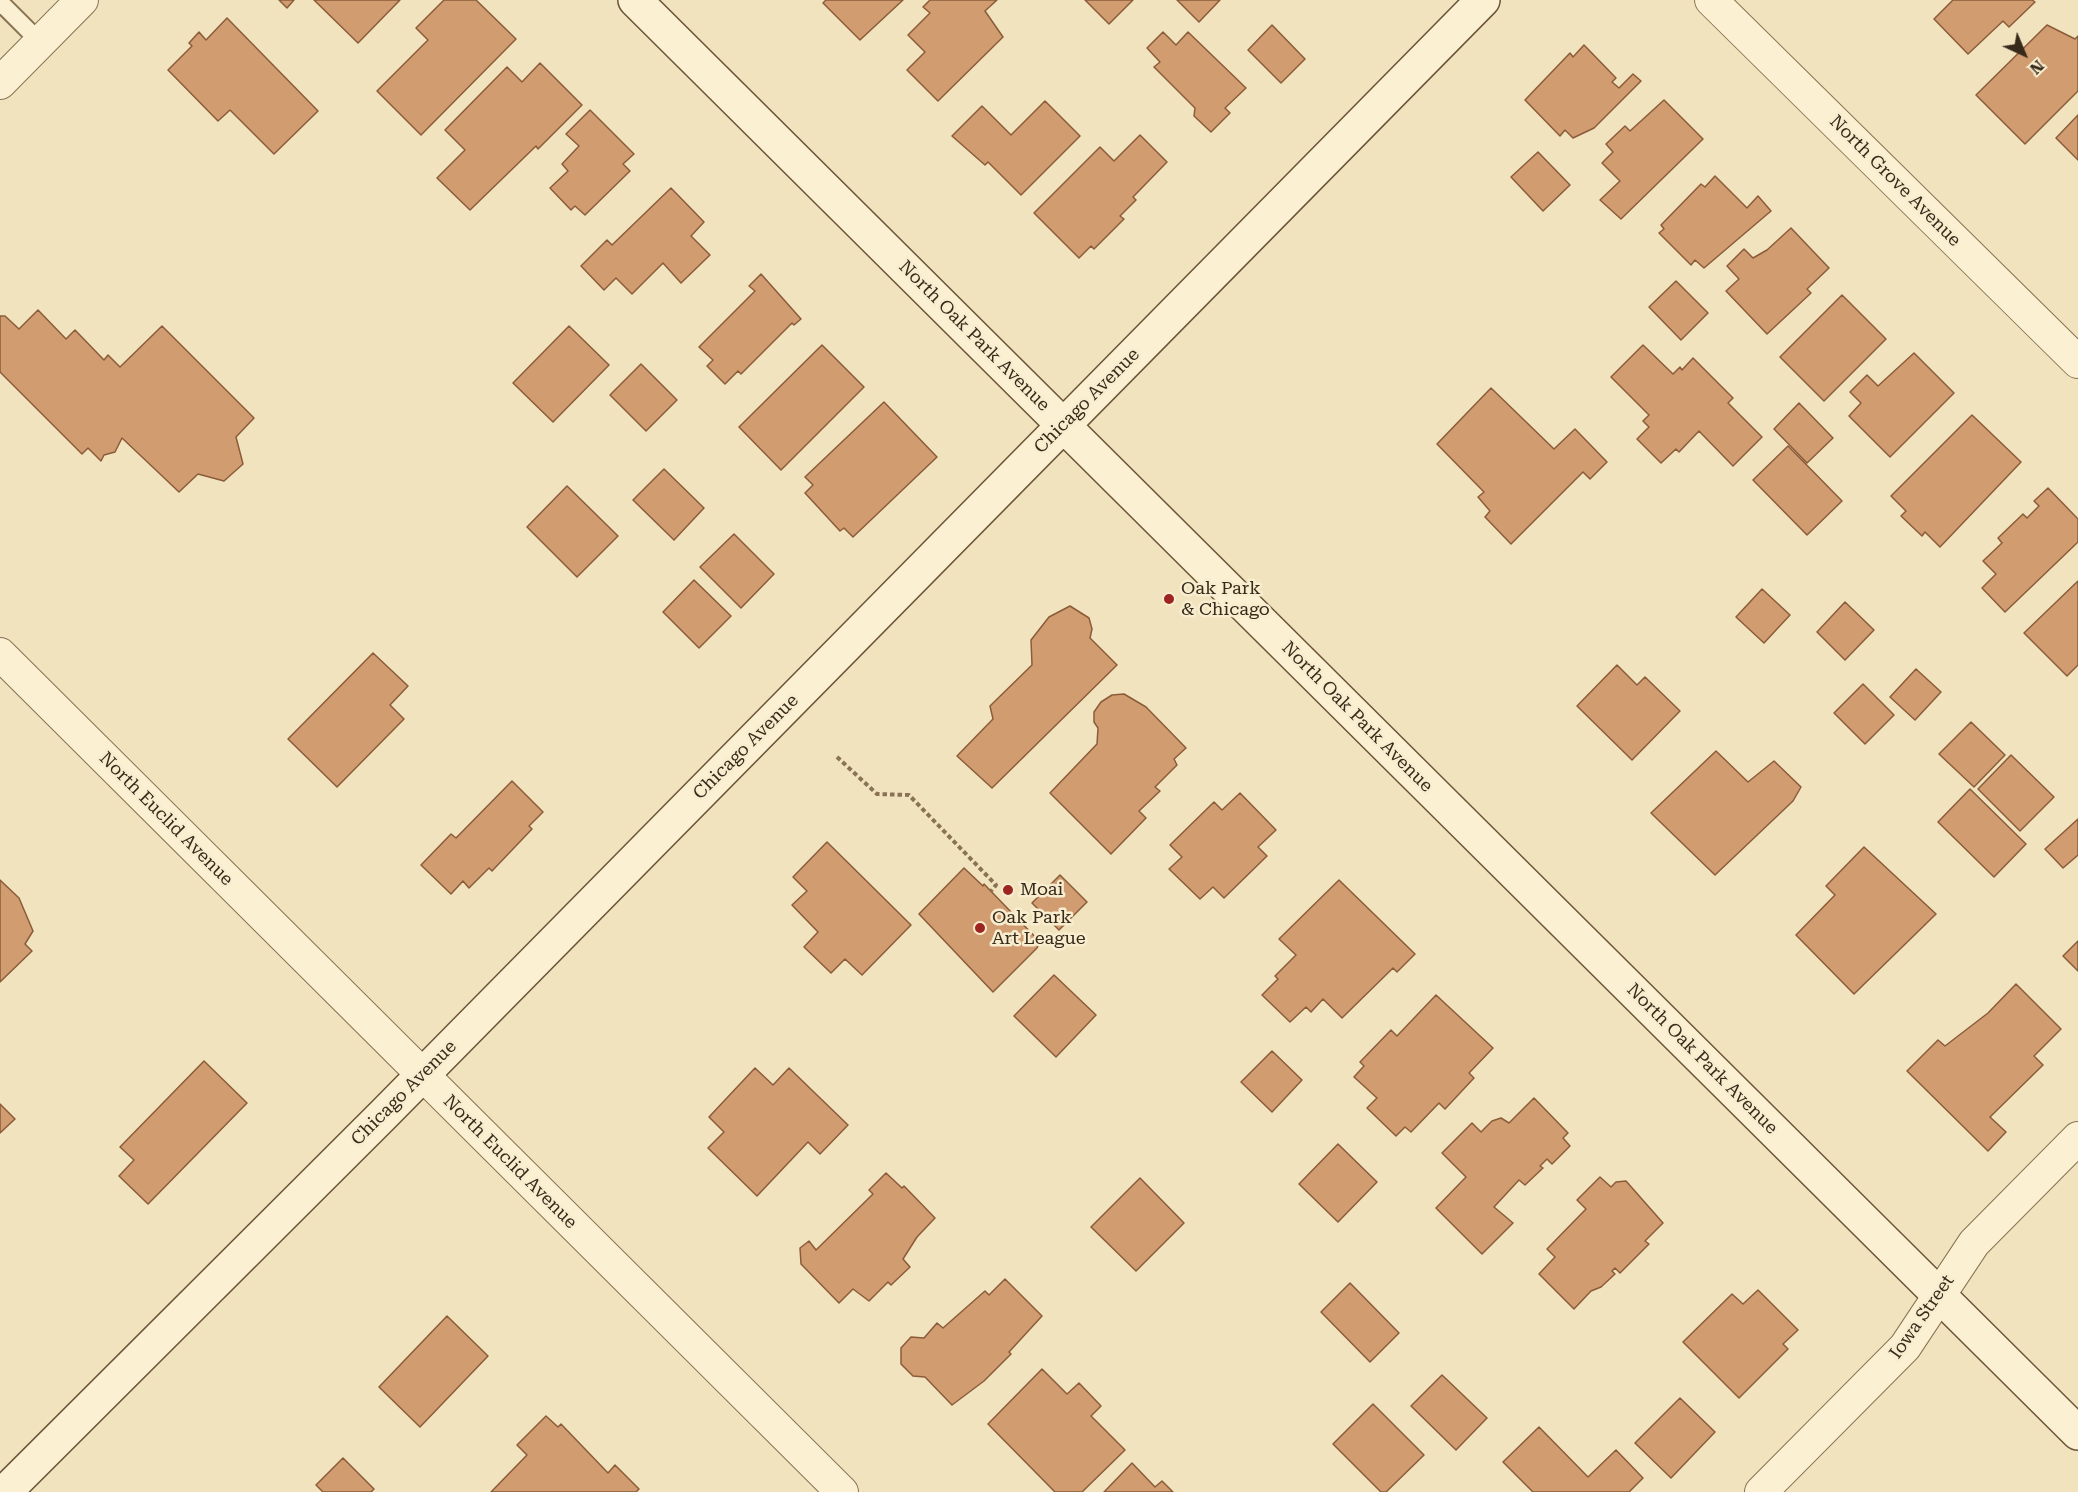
<!DOCTYPE html>
<style>
body{margin:0}
#map{position:relative;width:2078px;height:1492px;overflow:hidden;background:#f1e3be;font-family:"Roboto Serif",serif}
canvas{display:block}
.north{position:absolute;left:1994px;top:24px;width:60px;height:60px;-webkit-text-stroke:4px #f8edce;paint-order:stroke;rotate:136deg;font-size:16px;font-weight:700;line-height:24px;text-align:center;color:#382a1b}
.north::after{content:'';display:block;margin:auto;width:21px;height:27px;background:#382a1b;clip-path:polygon(50% 0,100% 100%,50% 72%,0 100%)}
</style>
<div id="map">
<canvas width="2078" height="1492"></canvas>
<div class="north">N</div>
</div>
<script>
const context = document.querySelector('canvas').getContext('2d');
context.lineJoin = 'round';
function paint(path, color) {
  context.fillStyle = color;
  context.fill(path, 'evenodd');
}
function stroke(path, color, width, dash) {
  context.strokeStyle = color;
  context.lineWidth = width;
  context.lineCap = dash ? 'butt' : 'round';
  context.setLineDash(dash || []);
  context.stroke(path);
}
function write(font, color, halo, rows, align = 'center') {
  context.font = font + ' "Roboto Serif",serif';
  context.lineWidth = 5;
  context.setLineDash([]);
  context.textBaseline = 'middle';
  context.strokeStyle = halo;
  context.fillStyle = color;
  for (const [text, x, y, turn = 0] of rows) {
    context.save();
    context.translate(x, y);
    context.rotate((+turn || 0) * Math.PI / 180);
    context.textAlign = isNaN(turn) ? turn : align;
    if (halo) context.strokeText(text, 0, 0);
    context.fillText(text, 0, 0);
    context.restore();
  }
}
const building = new Path2D(`
 M279,0H294L287,8Z
 M314,0H400L358,43Z
 M444,0H476L516,39L421,135L377,91L428,40L416,28Z
 M826,0H903L860,40L823,3Z
 M930,0H997L985,11L1003,37L938,101L907,70L925,52L908,35L930,13L923,7Z
 M1085,0H1133L1109,24Z
 M1177,0H1220L1199,22Z
 M1953,0H2032L2035,2L2009,27L2003,21L1968,54L1934,19Z
 M227,18L318,111L274,154L230,110L218,121L168,70L192,46L189,43L199,32L206,40Z
 M1272,25L1305,59L1281,83L1248,50Z
 M2047,25L2075,39L2078,36V91L2025,144L1976,95Z
 M1163,32L1176,45L1188,32L1246,88L1225,108L1230,113L1211,132L1194,116L1195,108L1154,67L1160,62L1147,48Z
 M1584,45L1616,78L1612,82L1619,88L1633,74L1641,81L1594,128L1573,138L1565,130L1560,136L1525,100L1570,53L1573,57Z
 M540,63L582,105L538,149L536,146L470,210L437,178L465,150L445,130L507,67L522,82Z
 M1664,100L1703,139L1621,219L1600,200L1620,181L1602,163L1613,152L1606,144L1625,126L1630,131Z
 M1045,101L1080,136L1021,195L988,162L985,165L952,136L982,106L1011,135Z
 M590,110L634,154L623,164L630,171L585,215L575,206L571,210L550,188L568,171L562,164L579,146L566,134Z
 M2078,115V160L2056,138Z
 M1140,135L1167,162L1133,197L1136,200L1120,216L1124,219L1094,249L1091,246L1079,258L1034,213L1100,147L1114,161Z
 M1538,152L1570,185L1543,211L1511,177Z
 M1715,176L1747,208L1758,196L1771,211L1704,268L1695,260L1691,265L1659,233L1664,229L1661,225L1701,184L1705,187Z
 M671,188L704,222L691,236L710,255L681,283L663,263L632,294L616,278L604,290L581,266L607,240L612,245Z
 M1791,228L1829,268L1807,289L1811,293L1767,334L1726,291L1739,279L1727,266L1744,249L1753,258L1767,250Z
 M761,274L801,319L794,325L792,323L741,374L738,371L725,384L707,366L713,360L699,347L755,291L749,286Z
 M1676,281L1708,313L1681,340L1649,307Z
 M1842,295L1886,339L1824,401L1780,357Z
 M38,310L66,339L75,330L104,360L108,355L120,367L162,326L254,418L236,437L243,464L224,481L198,474L179,492L122,438L115,452L104,455L101,461L88,448L82,454L0,372V316H5L19,329Z
 M569,326L609,365L553,422L513,383Z
 M822,345L864,387L781,470L739,427Z
 M1643,345L1673,374L1680,367L1682,370L1693,358L1733,398L1728,403L1762,437L1733,466L1699,431L1679,452L1676,449L1661,463L1637,439L1649,427L1643,421L1649,415L1611,377Z
 M1914,353L1954,393L1890,457L1849,416L1861,403L1850,392L1867,375L1878,386Z
 M641,364L677,400L646,431L610,395Z
 M1491,388L1554,449L1575,429L1607,462L1590,479L1583,472L1511,544L1485,517L1490,511L1478,497L1484,492L1437,444Z
 M884,402L937,457L853,537L844,528L840,531L805,493L813,485L805,477Z
 M1799,403L1833,438L1807,463L1774,429Z
 M1972,415L2021,462L1940,547L1925,532L1922,536L1901,516L1906,511L1891,496Z
 M1788,446L1842,501L1807,535L1753,480Z
 M664,469L704,508L674,540L633,500Z
 M567,486L618,536L577,577L527,527Z
 M2048,488L2078,519V542L2005,612L1982,588L1996,574L1983,561L2002,543L1998,538L2023,514L2027,518L2039,506L2034,501Z
 M734,534L774,574L741,608L700,567Z
 M694,580L731,616L699,648L663,612Z
 M2078,581V665L2067,676L2024,633Z
 M1762,589L1790,615L1764,643L1736,617Z
 M1845,602L1874,630L1845,660L1817,632Z
 M1070,606L1089,618L1092,629L1090,638L1117,665L992,788L957,756L993,719L990,706L1032,665L1031,640L1049,617Z
 M373,653L408,686L390,705L404,719L337,787L288,739Z
 M1617,665L1637,685L1645,677L1680,711L1632,760L1577,706Z
 M1916,669L1941,692L1915,720L1890,697Z
 M1863,684L1894,715L1865,744L1834,713Z
 M1124,694L1146,707L1186,748L1174,759L1177,765L1155,787L1160,791L1139,811L1146,818L1111,854L1050,793L1097,744L1098,728L1094,722V712L1101,702L1112,695Z
 M1971,722L2005,755L1974,787L1939,754Z
 M1716,751L1748,782L1774,761L1801,787L1793,801L1715,875L1651,813Z
 M2011,755L2054,797L2020,831L1978,789Z
 M512,781L543,812L529,826L532,829L492,871L489,868L469,888L463,881L451,894L421,865L451,834L456,838Z
 M1970,789L2026,844L1994,877L1938,822Z
 M1240,793L1276,830L1258,847L1267,856L1224,898L1213,887L1200,899L1169,869L1182,857L1170,845L1214,802L1222,810Z
 M2078,819V855L2063,868L2045,849Z
 M827,842L911,925L862,975L845,959L831,973L804,947L818,932L792,905L807,891L793,877Z
 M1864,847L1936,914L1854,994L1796,935L1835,895L1826,886Z
 M964,868L983,886L984,884L1040,942L1037,948L993,992L919,914Z
 M1060,875L1087,902L1059,930L1032,903Z
 M0,880L19,898L33,931L25,944L32,951L0,982Z
 M1339,880L1415,954L1397,972L1393,968L1342,1018L1323,999L1311,1012L1306,1007L1290,1022L1262,995L1278,979L1275,976L1296,955L1279,939Z
 M2078,941V971L2063,956Z
 M1054,975L1096,1015L1056,1057L1014,1016Z
 M2016,984L2061,1029L2034,1056L2043,1065L1990,1117L2006,1132L1988,1151L1907,1071L1938,1040L1945,1046L1988,1013Z
 M1436,995L1493,1048L1469,1073L1474,1078L1445,1109L1439,1103L1411,1132L1405,1127L1396,1136L1367,1108L1377,1098L1354,1077L1364,1066L1360,1062L1391,1030L1397,1036Z
 M1272,1051L1302,1080L1272,1112L1241,1082Z
 M204,1061L247,1103L148,1204L119,1176L134,1160L120,1147Z
 M755,1068L773,1085L789,1068L848,1125L820,1154L808,1142L757,1196L708,1148L724,1132L709,1117Z
 M1534,1098L1568,1133L1563,1138L1570,1146L1552,1164L1547,1159L1540,1166L1543,1168L1525,1185L1519,1180L1494,1207L1513,1223L1482,1254L1436,1208L1466,1177L1442,1153L1472,1123L1481,1132L1492,1121L1501,1118L1509,1123Z
 M0,1104L15,1119L0,1133Z
 M1338,1144L1377,1182L1338,1222L1299,1184Z
 M886,1173L902,1188L904,1186L935,1218L917,1237L903,1259L910,1267L891,1285L888,1282L869,1301L853,1289L839,1303L801,1264L800,1248L809,1241L816,1250L873,1194L869,1190Z
 M1600,1177L1611,1187L1616,1182L1626,1181L1663,1223L1645,1241L1649,1244L1620,1273L1615,1268L1612,1271L1615,1274L1601,1287L1591,1291L1574,1309L1539,1274L1555,1257L1547,1249L1586,1209L1577,1200Z
 M1140,1178L1184,1223L1136,1271L1091,1227Z
 M1005,1279L1042,1316L1009,1352L1011,1354L984,1381L952,1405L925,1377L913,1376L901,1364V1348L911,1337L924,1338L937,1323L943,1328L985,1291L989,1295Z
 M1350,1283L1399,1333L1370,1362L1321,1312Z
 M1758,1290L1798,1330L1783,1344L1788,1349L1739,1398L1683,1342L1732,1294L1743,1304Z
 M447,1316L488,1356L420,1427L379,1387Z
 M1042,1369L1067,1394L1079,1383L1101,1406L1091,1416L1125,1450L1082,1492H1055L988,1424Z
 M1442,1375L1487,1418L1456,1450L1411,1406Z
 M1680,1398L1715,1432L1671,1478L1635,1443Z
 M1373,1404L1424,1455L1386,1492H1381L1333,1444Z
 M546,1416L558,1427L561,1424L608,1473L615,1465L639,1489L636,1492H491L527,1455L517,1445Z
 M1539,1427L1588,1477L1616,1450L1643,1478L1629,1492H1533L1503,1462Z
 M343,1458L374,1489L371,1492H323L316,1485Z
 M1132,1463L1155,1487L1162,1481L1173,1492H1104Z`);
paint(building, '#d29c71');
stroke(building, '#8b5c3a', 1.5);
const lane = new Path2D(`
 M0,2L40,42`);
const street = new Path2D(`
 M1711,0L2078,362
 M0,83L82,0
 M0,654L842,1492
 M1761,1492L1905,1347L1974,1243L2078,1138`);
const secondary = new Path2D(`
 M635,0L2078,1433
 M5,1492L384,1114L1483,0`);
stroke(lane, '#8a7355', 20);
stroke(street, '#8a7355', 34);
stroke(secondary, '#6c5439', 36);
stroke(new Path2D(`
 M837,757L877,794L909,795L996,885L991,891`), '#8a7355', 4, [4.5, 3]);
stroke(lane, '#fbf0d1', 16);
stroke(street, '#fbf0d1', 32);
stroke(secondary, '#fbf0d1', 33);
for (const [x, y, r, color] of [
 [1169,599,6,"#9d2421"],
 [1008,890,6,"#9d2421"],
 [980,928,6,"#9d2421"]
]) {
  const dot = new Path2D();
  dot.arc(x, y, r, 0, 2 * Math.PI);
  context.fillStyle = color;
  context.fill(dot);
  stroke(dot, '#f8edce', 2);
}
write('18px', '#382a1b', '#f8edce', [
 ["North Grove Avenue",1895,181,45],
 ["North Oak Park Avenue",974,336,45],
 ["Chicago Avenue",1087,401,-45],
 ["North Oak Park Avenue",1357,717,45],
 ["Chicago Avenue",746,747,-45],
 ["North Euclid Avenue",166,819,45],
 ["North Oak Park Avenue",1702,1059,45],
 ["Chicago Avenue",404,1093,-45],
 ["North Euclid Avenue",510,1162,45],
 ["Iowa Street",1922,1317,-55]
]);
write('18px', '#382a1b', '#f8edce', [
 ["Oak Park",1181,589],
 ["& Chicago",1181,610],
 ["Moai",1020,890],
 ["Oak Park",992,918],
 ["Art League",992,939]
], 'left');
</script>
